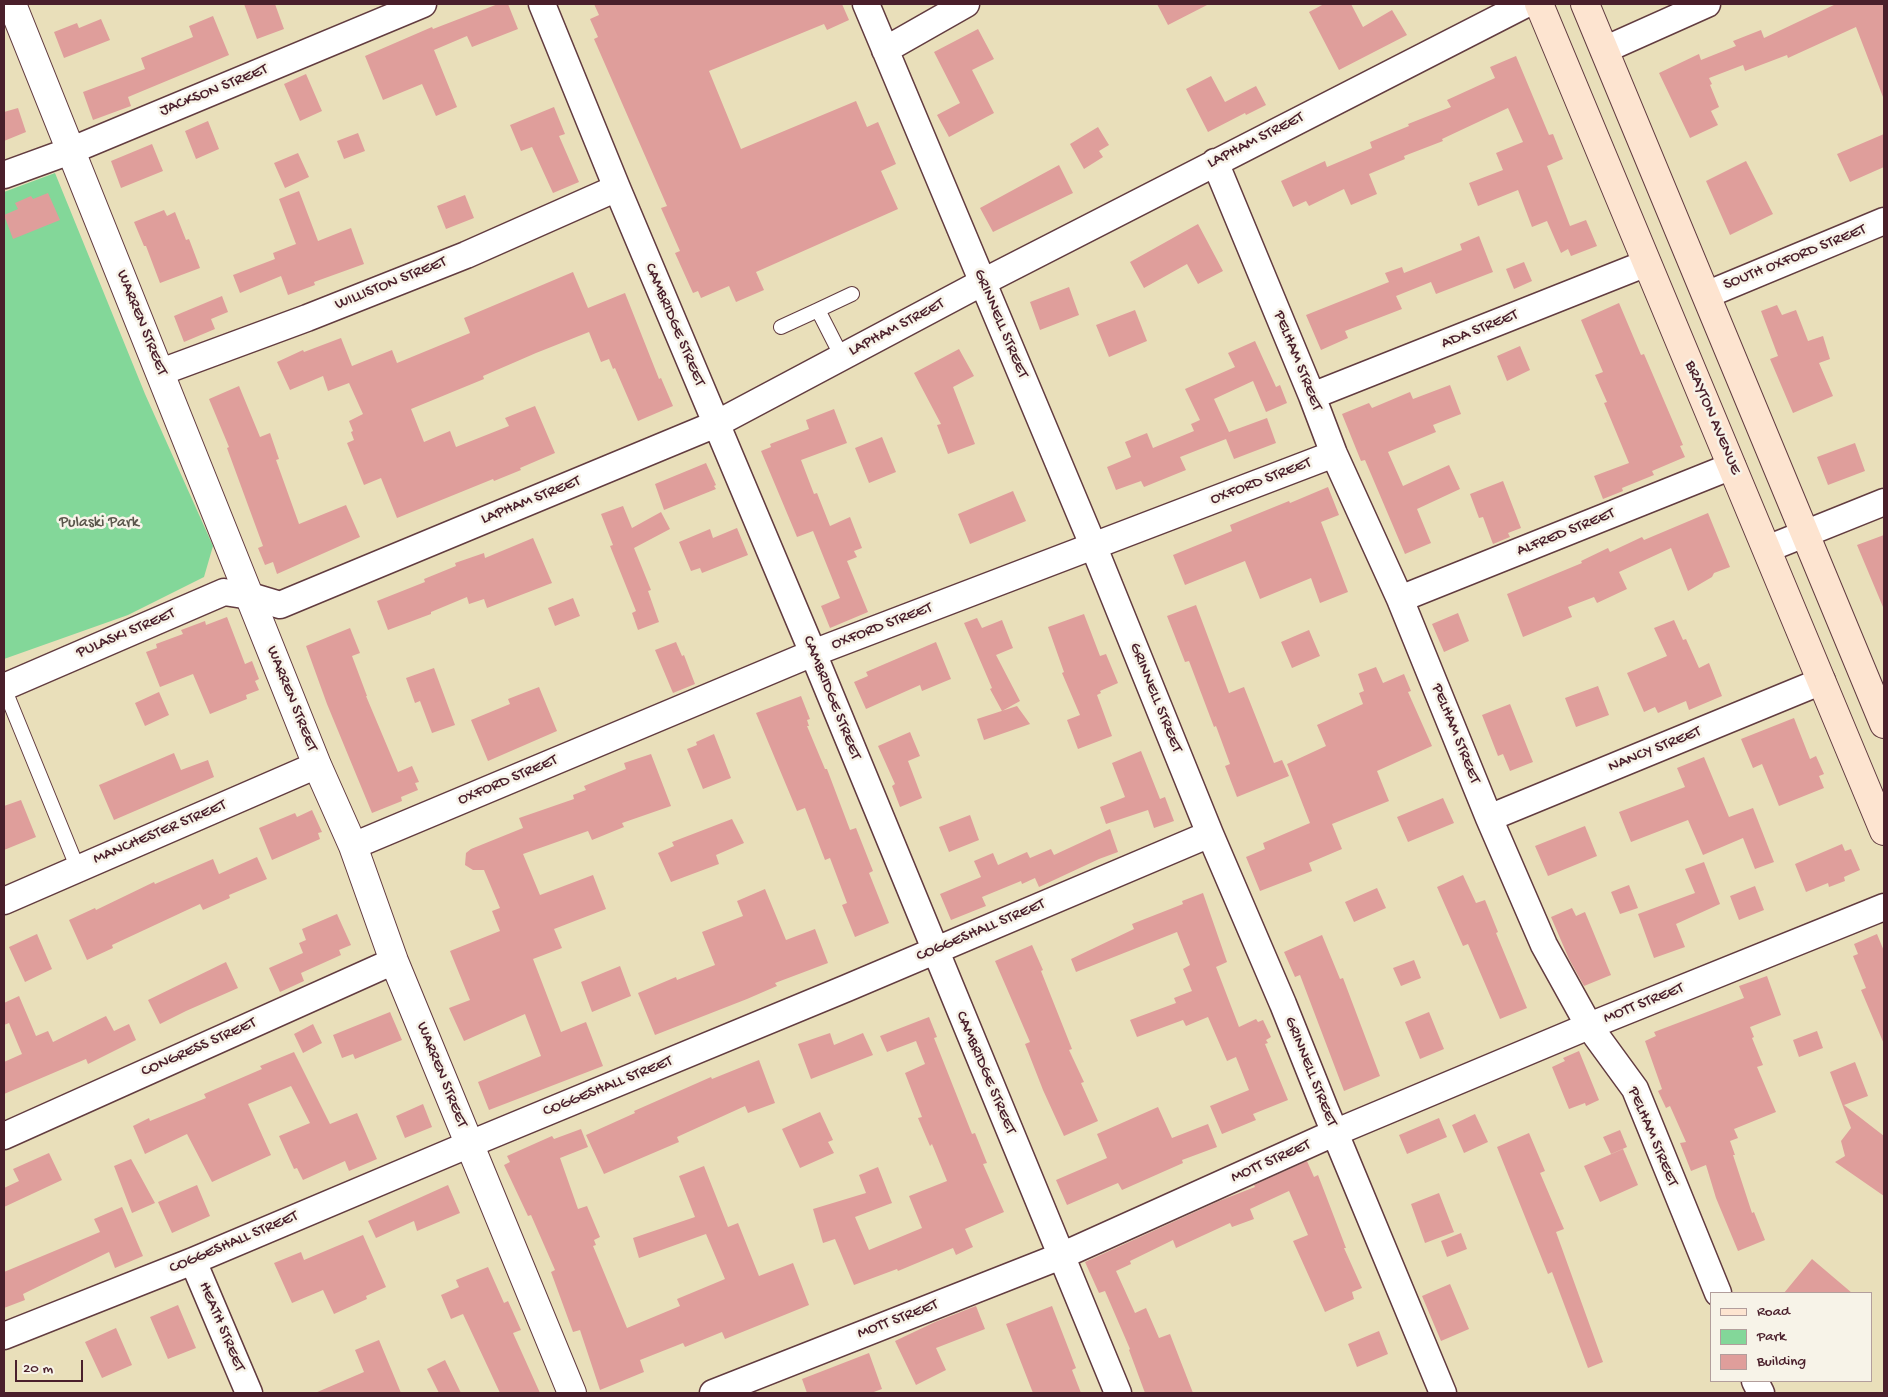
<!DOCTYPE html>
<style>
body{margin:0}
#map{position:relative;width:1888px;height:1397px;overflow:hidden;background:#e9dfba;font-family:"Gochi Hand",sans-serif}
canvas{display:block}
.frame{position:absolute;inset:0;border:5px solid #4a1f2b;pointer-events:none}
.legend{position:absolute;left:1710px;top:1292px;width:162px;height:90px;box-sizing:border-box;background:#f7f3e8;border:1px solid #b29e9c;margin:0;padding:6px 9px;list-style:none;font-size:15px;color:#4a1f2b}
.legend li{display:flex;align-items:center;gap:10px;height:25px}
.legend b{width:25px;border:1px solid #b29e9c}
.scale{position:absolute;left:15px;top:1360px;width:68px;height:22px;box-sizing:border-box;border:2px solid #4a1f2b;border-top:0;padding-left:6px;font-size:15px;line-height:18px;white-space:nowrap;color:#4a1f2b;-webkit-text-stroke:4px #f7f3e8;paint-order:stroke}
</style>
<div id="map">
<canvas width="1888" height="1397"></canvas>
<div class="frame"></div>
<ul class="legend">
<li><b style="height:6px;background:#fde4d0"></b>Road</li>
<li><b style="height:14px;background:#83d799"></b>Park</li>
<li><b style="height:14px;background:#df9e9b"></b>Building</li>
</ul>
<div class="scale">20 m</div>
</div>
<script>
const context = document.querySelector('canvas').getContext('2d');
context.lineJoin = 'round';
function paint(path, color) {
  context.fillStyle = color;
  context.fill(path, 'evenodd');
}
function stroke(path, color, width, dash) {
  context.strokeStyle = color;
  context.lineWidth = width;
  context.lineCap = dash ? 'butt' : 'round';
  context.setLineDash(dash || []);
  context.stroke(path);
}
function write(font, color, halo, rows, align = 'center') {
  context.font = font + ' "Gochi Hand",sans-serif';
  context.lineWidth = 5;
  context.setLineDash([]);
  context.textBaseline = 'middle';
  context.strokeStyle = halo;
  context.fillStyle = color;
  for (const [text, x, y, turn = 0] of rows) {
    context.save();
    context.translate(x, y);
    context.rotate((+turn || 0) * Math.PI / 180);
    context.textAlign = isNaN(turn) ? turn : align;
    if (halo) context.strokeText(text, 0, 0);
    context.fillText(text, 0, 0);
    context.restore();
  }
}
paint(new Path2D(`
 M55,173L145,394L213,546L204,577L128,615L4,659V192Z`), '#83d799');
paint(new Path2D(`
 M244,4H275L284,29L257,39Z
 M498,4H508L518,29L472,47L467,36L434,50L457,107L436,116L422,84L383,100L365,56L432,27L433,29Z
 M594,4H842L849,20L827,30L824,24L709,71L741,149L856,101L867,127L878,122L896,164L881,171L898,209L756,272L764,290L736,302L729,286L701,298L698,291L693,293L675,253L680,251L661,208L667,206L594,39L598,37L590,19L599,15Z
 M1157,4H1209L1168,25Z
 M1324,4H1351L1363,27L1392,10L1407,35L1339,70L1309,12Z
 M1836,4H1884V97H1883L1856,27L1788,58L1787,55L1745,71L1743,65L1709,78L1712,84L1710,85L1719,107L1711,111L1718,125L1690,138L1659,73L1699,54L1701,60L1736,46L1733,41L1761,30L1764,38Z
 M213,16L229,55L128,97L131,106L93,120L83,92L145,69L141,58L193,37L189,26Z
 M101,19L110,40L64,58L54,32L77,23L79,28Z
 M978,29L994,59L972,70L994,113L949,137L937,115L960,103L934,52Z
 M1516,56L1549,135L1553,134L1563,159L1547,166L1570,226L1586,220L1597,246L1571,256L1568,249L1561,253L1547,221L1532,227L1518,190L1478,206L1469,183L1503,170L1496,153L1523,142L1508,108L1442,139L1443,141L1404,156L1405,159L1369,174L1377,194L1351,205L1344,189L1309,206L1306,201L1293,207L1281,181L1325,161L1327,167L1372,148L1370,142L1409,126L1408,124L1451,107L1447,100L1495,78L1490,67Z
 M306,74L322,111L300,121L284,84Z
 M1211,76L1225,102L1256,86L1266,105L1246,115L1245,113L1208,132L1186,89Z
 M554,107L565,134L559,136L579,182L553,193L532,147L521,151L510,125Z
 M18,108L26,132L4,141V112Z
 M208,121L219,149L196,159L185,131Z
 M1098,127L1109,145L1099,151L1103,157L1084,169L1070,144Z
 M358,133L365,151L344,159L337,141Z
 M1884,134V167L1850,182L1837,154Z
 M152,144L163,171L121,188L111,161Z
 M298,153L309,177L285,188L274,163Z
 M1746,161L1773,214L1730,235L1706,181Z
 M1059,165L1073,193L993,232L980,208Z
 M299,191L318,241L351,228L364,264L314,282L315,285L288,295L281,276L240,293L233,275L275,259L273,253L296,244L279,199Z
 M48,193L60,220L13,239L4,215L18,209L15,203L31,196L33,199Z
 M465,195L474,218L446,229L437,206Z
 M164,210L167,216L175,212L186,240L189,239L200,268L160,283L146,246H144L134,222Z
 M1198,224L1223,271L1198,284L1187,264L1144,288L1130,262Z
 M1479,236L1493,272L1436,294L1431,282L1396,296L1402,309L1345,331L1348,338L1321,350L1306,315L1389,282L1385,273L1402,267L1404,273L1462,250L1460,244Z
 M1524,262L1532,281L1514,289L1506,269Z
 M573,272L588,308L625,293L659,379L661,378L673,406L638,421L615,368L613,369L609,359L601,362L589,332L536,353L483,376L484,379L411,409L424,442L450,431L456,447L509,426L505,418L535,406L555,453L520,468L521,470L494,481L493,479L397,518L381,478L364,485L347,443L354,440L351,432L353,431L349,421L363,414L349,383L328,391L323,376L290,390L277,362L303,350L304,352L341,338L352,366L392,350L397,363L470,333L464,318Z
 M1069,287L1079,315L1040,330L1030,302Z
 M222,296L228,312L211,319L215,329L184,342L174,316Z
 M1619,303L1641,355L1644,354L1683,445L1680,446L1685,457L1652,471L1654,475L1622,488L1623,491L1603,499L1594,476L1629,463L1604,403L1607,402L1595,375L1603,372L1581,320Z
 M1777,305L1782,315L1796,310L1808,341L1823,336L1830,359L1819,363L1833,396L1793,413L1770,359L1778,356L1761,311Z
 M1135,310L1147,341L1109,357L1096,325Z
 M1255,341L1276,387L1280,385L1287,403L1266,412L1253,381L1214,399L1229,432L1267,418L1276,443L1234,459L1226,439L1180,457L1186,470L1144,487L1141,481L1116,490L1107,467L1131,457L1125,442L1147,433L1153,448L1194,431L1191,424L1200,420L1185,389L1235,367L1228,353Z
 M1520,346L1530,370L1507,381L1497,356Z
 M959,349L974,376L953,387L975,444L948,454L937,425L941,424L914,373Z
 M1450,385L1461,414L1433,425L1436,432L1388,452L1403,486L1449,465L1460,489L1417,509L1431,543L1405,554L1365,460L1361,461L1342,414L1369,403L1372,408L1410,392L1413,399Z
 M239,386L260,437L270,433L279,459L276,460L299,524L346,505L360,537L277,574L273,562L265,565L258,548L263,546L227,448L229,447L209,399Z
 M834,409L847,443L801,460L814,494L817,493L830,526L850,517L862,548L854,551L857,557L847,561L868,612L830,628L821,606L840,598L813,531L797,537L761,451L771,447L770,444L809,429L806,420Z
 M882,437L896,472L869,483L855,448Z
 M1855,443L1865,471L1828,485L1817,457Z
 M706,463L716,485L714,486L716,489L664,510L655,484Z
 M1503,481L1521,528L1508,533L1510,537L1493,544L1483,517L1479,518L1470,494Z
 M1328,487L1339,515L1321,522L1348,592L1320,603L1311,578L1260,599L1245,561L1185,585L1173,555L1232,531L1230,525L1289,501L1290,503Z
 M1013,491L1026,521L970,544L958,514Z
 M623,506L632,528L661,512L670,529L634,548L651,590L648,591L659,622L638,630L632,613L636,611L610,546L613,545L601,514Z
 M1708,513L1730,567L1714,573L1712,577L1688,591L1671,548L1619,572L1627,589L1597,603L1594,597L1568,607L1572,617L1523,637L1507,594L1582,563L1581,561L1608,548L1610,552L1642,537L1644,540Z
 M737,528L748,555L702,573L700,568L691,571L679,542L710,529L713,538Z
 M1884,535V607H1883L1857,545Z
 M533,538L552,583L487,608L484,599L469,604L467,597L431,612V614L388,630L377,601L425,582L424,579L456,566L455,563L484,553L485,558Z
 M573,598L580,616L555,626L548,608Z
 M1196,605L1229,693L1244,687L1274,763L1282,760L1289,776L1237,797L1225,766L1230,764L1216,726L1214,727L1189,661L1185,662L1167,616Z
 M1458,613L1469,641L1444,652L1432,624Z
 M1084,614L1100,656L1106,654L1118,683L1100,691L1101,693L1097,695L1112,736L1078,749L1067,720L1080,715L1062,673L1064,672L1048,627Z
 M227,617L245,664L252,661L259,679L255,681L259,690L246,695L247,699L210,714L193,674L160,687L146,652L157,648L156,644L183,634L181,630L205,621L206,625Z
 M977,618L982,628L1002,620L1013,648L996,655L1020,701L1002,711L990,689L992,688L964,623Z
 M1674,620L1683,640L1686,639L1699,668L1709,663L1722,696L1689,710L1686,701L1658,713L1655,707L1644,712L1627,673L1667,656L1654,628Z
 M350,628L360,653L352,656L367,696H366L398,772L412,766L419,782L415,783L418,790L401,797L402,801L372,813L327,704L306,646Z
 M1309,630L1320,656L1292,668L1281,642Z
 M676,642L682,656L684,655L695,684L673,693L655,650Z
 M936,642L951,679L922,691L920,685L866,709L854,682L868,676L866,672Z
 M1376,667L1383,683L1404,674L1411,691L1408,692L1432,746L1377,771L1389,801L1332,824L1342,849L1309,863L1312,871L1260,891L1246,857L1265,849L1263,843L1310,823L1287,764L1326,746L1317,725L1363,704L1359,693L1364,691L1358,674Z
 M434,668L455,725L432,733L420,701L415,703L406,678Z
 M1598,686L1609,715L1576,727L1565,698Z
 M539,687L557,731L488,761L471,720L510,704L508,699Z
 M159,692L169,715L145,726L135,703Z
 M801,696L810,719L807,720L809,726H807L825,769H827L850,830L856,828L873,871L869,873L889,923L855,937L842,905L847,903L830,858L825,860L805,808L797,811L756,713Z
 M1510,704L1533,762L1510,771L1503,754L1498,756L1482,715Z
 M1017,706L1030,724L984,740L977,719Z
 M1794,718L1810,759L1816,756L1824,774L1819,776L1824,788L1779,806L1762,764L1753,768L1741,739Z
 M910,732L920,756L908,761L922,798L900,807L892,786L895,784L878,746Z
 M714,734L731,778L703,789L687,749L697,745L696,742Z
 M1141,751L1160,799L1165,797L1174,821L1154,828L1148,810L1106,824L1100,807L1125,797L1112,763Z
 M174,753L181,770L208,760L214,777L114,820L99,785Z
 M651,754L671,806L622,823L624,827L592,840L588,831L523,854L540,895L593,875L606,909L554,929L562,948L533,959L561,1032L586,1022L603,1066L489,1110L478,1082L541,1056L525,1014L464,1041L449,1008L470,1000L450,951L500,931L492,911L500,908L484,870H473L465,865L466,853L471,849L523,828L519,818L574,799L573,795L586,790L584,786L626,769L624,763Z
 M1704,757L1729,817L1753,808L1774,862L1755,869L1743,838L1703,855L1688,820L1631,842L1619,812L1685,787L1677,768Z
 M1443,798L1454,823L1408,842L1397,817Z
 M21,800L36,837L4,850V806Z
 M312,810L322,832L318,833L320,839L272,860L259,828L295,813L297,817Z
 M970,815L979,840L949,852L939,827Z
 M732,819L744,843L716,855L719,864L671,882L658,853L674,846L672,842Z
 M1585,826L1597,856L1548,876L1535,846Z
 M1110,829L1118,852L1099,859L1039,887L1035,878L1022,884L1021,881L982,897L986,906L951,920L940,894L981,877L974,861L993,853L998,865L1027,852L1030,858L1051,849L1054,855Z
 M1842,844L1845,851L1851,849L1860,870L1844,877L1845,881L1829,887L1828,883L1806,892L1795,864Z
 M257,857L267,879L229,895L230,898L203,910L200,904L112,945L113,948L87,960L69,920L95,908L96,910L154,882L155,884L213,859L219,874Z
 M1704,862L1720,904L1676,924L1685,947L1654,958L1638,914L1695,893L1685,869Z
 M1463,875L1476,903L1485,900L1498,932L1496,933L1527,1008L1500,1019L1468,944L1463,946L1437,887Z
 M1629,885L1638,908L1620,914L1611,892Z
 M1755,886L1764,910L1739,920L1730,896Z
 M1377,888L1386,908L1354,922L1345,902Z
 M765,889L786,940L815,929L828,963L775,983L777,986L747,999L655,1035L638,993L676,977L677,980L715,965L702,932L743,916L737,901Z
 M1203,893L1227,962L1216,967L1239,1027L1256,1019L1258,1022L1263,1020L1271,1037L1266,1040L1268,1043L1265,1044L1288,1100L1253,1114L1256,1120L1222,1134L1210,1106L1249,1090L1236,1057L1227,1061L1208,1017L1186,1026L1183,1020L1137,1037L1130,1020L1176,1003L1174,998L1192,991L1183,969L1190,965L1177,932L1076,972L1071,959L1134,929L1132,924L1183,904L1182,901Z
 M1572,908L1576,916L1585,912L1611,975L1584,986L1569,959L1551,917Z
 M337,914L351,945L339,950L341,955L301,973L304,981L280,992L269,968L303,953L299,943L306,940L302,929Z
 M37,934L52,969L25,982L9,947Z
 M1877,934L1884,951V1044L1861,990L1866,988L1853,956L1858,954L1854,944Z
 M1322,935L1340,979L1343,978L1380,1076L1344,1091L1300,975L1295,977L1284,952Z
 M1032,945L1043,970L1041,971L1072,1049L1069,1050L1084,1082L1081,1083L1098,1121L1064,1136L1043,1090L1025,1044L1030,1042L995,961Z
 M1414,960L1421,978L1401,986L1393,968Z
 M226,962L238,988L186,1011L160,1024L148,1000Z
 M620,966L631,996L592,1012L581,982Z
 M1767,976L1781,1015L1750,1027L1754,1037L1752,1038L1763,1065L1757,1067L1776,1112L1734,1129L1738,1138L1730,1141L1735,1155H1733L1752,1213L1754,1212L1765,1240L1738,1251L1716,1198L1706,1165L1691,1171L1680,1143L1686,1142L1670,1106L1666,1108L1658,1091L1662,1089L1645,1041L1656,1036L1654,1032L1744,998L1739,986Z
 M19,996L36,1036L48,1031L53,1042L106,1016L114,1031L129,1024L136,1040L88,1064L86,1059L4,1094V1062L22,1054L9,1023L4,1025V1003Z
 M390,1012L402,1040L355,1059L353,1054L342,1058L333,1035Z
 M1429,1012L1444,1049L1420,1059L1405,1022Z
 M929,1017L937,1037L934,1038L972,1134L975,1133L987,1163L983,1164L1004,1212L965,1229L973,1247L956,1255L953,1248L898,1271L897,1269L854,1285L835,1239L823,1243L813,1209L866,1193L859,1175L878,1167L892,1203L855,1217L869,1250L922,1228L909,1196L947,1181L932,1144L930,1146L918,1118L922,1117L905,1073L925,1064L916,1041L887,1052L880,1036Z
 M313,1024L322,1043L303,1053L294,1034Z
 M1817,1031L1823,1048L1799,1057L1793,1040Z
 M830,1033L834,1045L863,1033L873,1055L811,1079L798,1044Z
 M1579,1051L1599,1100L1586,1106L1585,1103L1569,1109L1552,1067L1565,1061L1563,1058Z
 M294,1052L330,1124L357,1113L377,1159L349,1171L345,1161L303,1180L297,1168L294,1169L279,1136L310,1123L291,1086L248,1104L271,1155L212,1182L187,1134L145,1154L133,1126L149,1118L150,1121L206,1098L204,1094L262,1069L260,1066Z
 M759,1060L775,1103L748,1113L745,1106L677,1137L679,1142L604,1174L586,1135L635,1113L634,1111L711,1077L712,1079Z
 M1855,1062L1868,1096L1844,1105L1884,1136V1196L1835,1162L1845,1156L1841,1141L1851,1128L1830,1072Z
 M423,1104L432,1127L405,1138L396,1116Z
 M1158,1107L1172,1138L1208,1124L1217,1147L1182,1160L1183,1163L1122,1190L1118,1183L1067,1205L1056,1180L1107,1158L1097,1134Z
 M820,1112L833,1140L828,1142L834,1153L800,1168L782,1129Z
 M1475,1114L1488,1142L1464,1153L1452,1125Z
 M1439,1118L1447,1137L1407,1154L1399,1135Z
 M581,1129L588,1147L560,1158L578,1209L587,1206L600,1237L594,1240L596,1245L593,1246L627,1328L680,1306L677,1299L725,1279L706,1234L639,1258L633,1238L695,1217L679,1176L704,1166L728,1227L738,1223L759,1276L793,1263L809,1305L725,1339L722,1332L685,1347L683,1343L640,1360L644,1372L600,1390L580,1330L573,1332L551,1272L555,1270L531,1215L528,1216L504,1165L510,1162L507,1156L552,1136L554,1139Z
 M1620,1130L1627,1147L1611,1154L1603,1137Z
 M1529,1133L1545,1171L1540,1173L1564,1229L1556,1232L1603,1362L1588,1368L1552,1272L1548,1274L1497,1147Z
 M1623,1149L1638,1185L1600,1202L1584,1166Z
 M49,1153L62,1180L4,1207V1188L19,1181L13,1169Z
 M131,1159L155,1203L132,1213L114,1166Z
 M1307,1161L1314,1177L1318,1175L1346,1248H1344L1362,1288L1352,1292L1354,1299L1325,1312L1293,1241L1308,1235L1289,1191L1250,1209L1254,1219L1232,1227L1230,1223L1176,1248L1173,1240L1130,1261L1131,1264L1116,1271L1135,1313L1146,1308L1159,1338L1170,1334L1193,1393H1145L1129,1350L1130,1349L1105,1291L1099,1293L1085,1262L1219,1201L1255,1187L1254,1185Z
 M197,1185L210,1216L172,1233L158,1202Z
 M448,1185L460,1213L417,1231L414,1221L376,1238L368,1221Z
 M1439,1193L1454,1232L1425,1243L1411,1204Z
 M122,1207L143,1256L115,1268L109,1252L23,1294L25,1300L4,1308V1272L100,1232L94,1219Z
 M1461,1233L1467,1249L1447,1257L1441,1241Z
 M363,1235L386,1287L366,1296L367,1299L334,1314L323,1290L292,1303L274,1263L301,1252L304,1260Z
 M1812,1259L1852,1293H1784Z
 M488,1267L504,1303L508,1301L521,1330L513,1333L540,1393H500L463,1314L451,1319L441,1295L459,1287L456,1280Z
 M1450,1284L1469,1329L1441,1341L1422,1296Z
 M178,1305L196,1348L168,1359L150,1317Z
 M976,1306L985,1329L936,1348L946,1370L916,1385L895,1341L935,1322Z
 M1052,1306L1076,1368L1072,1370L1081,1393H1033L1006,1324Z
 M116,1328L132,1365L102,1378L85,1342Z
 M1379,1331L1388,1354L1357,1367L1348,1344Z
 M379,1340L401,1393H315L364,1372L355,1350Z
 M869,1353L882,1389L871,1393H807L802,1379Z
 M445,1360L461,1393H439L427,1369Z`), '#df9e9b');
const service = new Path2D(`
 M818,310L852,294
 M781,327L818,310L842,357
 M4,688L78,869`);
const minor = new Path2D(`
 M542,4L617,188L813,653L1118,1393
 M866,4L1093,545L1210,834L1283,1004L1325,1109L1443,1393
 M885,50L966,4
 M1604,50L1707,4
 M1215,162L1312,396L1334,454L1400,599L1489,818L1544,945L1589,1026L1635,1089L1718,1293
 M4,175L70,151L423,4
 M1706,295L1884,221
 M161,372L307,318L466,255L617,188
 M1312,396L1647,263
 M1767,549L1884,502
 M1400,599L1732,466
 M4,687L224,592L250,596L280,605L716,424L983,282L1526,4
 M1489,818L1822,681
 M353,846L813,653L1334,454
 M4,901L317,765
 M4,1136L394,961
 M193,1261L249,1393
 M4,1336L193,1261L470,1144L847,988L1210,834
 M1755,1381L1761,1393
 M713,1393L1061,1256L1334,1133L1589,1026L1884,907`);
const tertiary = new Path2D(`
 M12,4L317,765L353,846L394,961L572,1393`);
const secondary = new Path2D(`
 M1539,4L1884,831
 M1585,4L1884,724`);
stroke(service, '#623c40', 16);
stroke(minor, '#623c40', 29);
stroke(tertiary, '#623c40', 30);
stroke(secondary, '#623c40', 30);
stroke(service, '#fff', 14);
stroke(minor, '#fff', 26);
stroke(tertiary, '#fff', 28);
stroke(secondary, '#fde4d0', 28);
write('16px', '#4a1f2b', '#f7f3e8', [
 ["JACKSON STREET",214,91,-22],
 ["LAPHAM STREET",1256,141,-27],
 ["SOUTH OXFORD STREET",1795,258,-22],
 ["WILLISTON STREET",391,284,-22],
 ["WARREN STREET",141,323,68],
 ["GRINNELL STREET",1000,324,67],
 ["CAMBRIDGE STREET",674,325,67],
 ["LAPHAM STREET",897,328,-28],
 ["ADA STREET",1480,330,-22],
 ["PELHAM STREET",1297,361,68],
 ["BRAYTON AVENUE",1712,418,67],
 ["OXFORD STREET",1261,482,-21],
 ["LAPHAM STREET",531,501,-22],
 ["ALFRED STREET",1566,533,-22],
 ["OXFORD STREET",882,627,-21],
 ["PULASKI STREET",126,634,-23],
 ["CAMBRIDGE STREET",831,698,68],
 ["GRINNELL STREET",1155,698,68],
 ["WARREN STREET",291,699,68],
 ["PELHAM STREET",1455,734,68],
 ["NANCY STREET",1655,750,-22],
 ["OXFORD STREET",508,781,-23],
 ["MANCHESTER STREET",160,833,-23],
 ["COGGESHALL STREET",981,931,-23],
 ["MOTT STREET",1644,1004,-22],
 ["CONGRESS STREET",199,1048,-24],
 ["GRINNELL STREET",1310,1072,68],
 ["CAMBRIDGE STREET",985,1073,67],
 ["WARREN STREET",441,1075,68],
 ["COGGESHALL STREET",608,1087,-22],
 ["PELHAM STREET",1652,1137,67],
 ["MOTT STREET",1271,1162,-24],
 ["COGGESHALL STREET",234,1243,-23],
 ["MOTT STREET",898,1320,-21],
 ["HEATH STREET",221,1327,67]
]);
write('16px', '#5b564c', '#f7f3e8', [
 ["Pulaski Park",99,524]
]);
</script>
